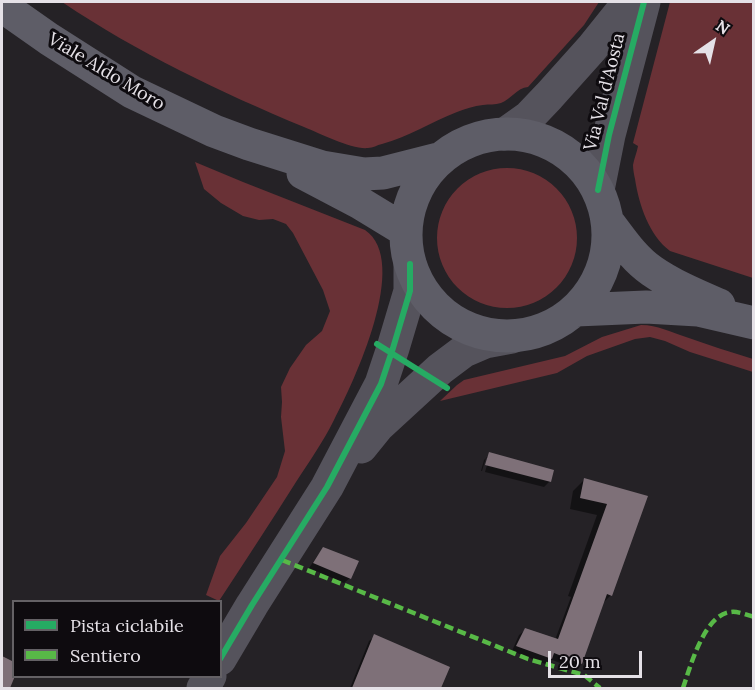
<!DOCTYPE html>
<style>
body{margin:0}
#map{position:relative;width:755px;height:690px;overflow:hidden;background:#252226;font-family:Lora,serif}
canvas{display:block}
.frame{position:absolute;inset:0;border:3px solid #e5e1e7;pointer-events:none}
.legend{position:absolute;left:12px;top:600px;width:210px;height:78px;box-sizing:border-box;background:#0e0b0f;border:2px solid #646165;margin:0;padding:8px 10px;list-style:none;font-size:18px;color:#e5e1e7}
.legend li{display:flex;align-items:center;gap:12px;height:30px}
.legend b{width:30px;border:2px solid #646165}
.north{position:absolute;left:683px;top:12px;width:60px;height:60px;-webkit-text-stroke:4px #0e0b0f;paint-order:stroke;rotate:34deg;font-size:16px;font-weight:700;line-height:24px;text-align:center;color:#e5e1e7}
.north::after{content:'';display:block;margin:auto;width:21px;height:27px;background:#e5e1e7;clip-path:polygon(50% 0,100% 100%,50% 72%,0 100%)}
.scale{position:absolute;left:548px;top:651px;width:94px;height:27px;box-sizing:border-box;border:3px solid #e5e1e7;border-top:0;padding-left:8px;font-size:18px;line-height:21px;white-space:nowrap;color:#e5e1e7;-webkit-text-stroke:4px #0e0b0f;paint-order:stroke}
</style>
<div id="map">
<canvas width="755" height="690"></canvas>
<div class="frame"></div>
<ul class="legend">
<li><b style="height:8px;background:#26ab63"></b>Pista ciclabile</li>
<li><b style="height:8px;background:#58b947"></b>Sentiero</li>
</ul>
<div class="north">N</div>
<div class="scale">20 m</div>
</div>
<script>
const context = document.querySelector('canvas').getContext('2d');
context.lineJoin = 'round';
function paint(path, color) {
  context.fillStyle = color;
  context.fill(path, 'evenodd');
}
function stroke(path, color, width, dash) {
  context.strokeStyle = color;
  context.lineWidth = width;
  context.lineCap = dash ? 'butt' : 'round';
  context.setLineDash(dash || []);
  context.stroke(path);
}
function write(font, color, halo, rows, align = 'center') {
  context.font = font + ' Lora,serif';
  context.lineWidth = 6;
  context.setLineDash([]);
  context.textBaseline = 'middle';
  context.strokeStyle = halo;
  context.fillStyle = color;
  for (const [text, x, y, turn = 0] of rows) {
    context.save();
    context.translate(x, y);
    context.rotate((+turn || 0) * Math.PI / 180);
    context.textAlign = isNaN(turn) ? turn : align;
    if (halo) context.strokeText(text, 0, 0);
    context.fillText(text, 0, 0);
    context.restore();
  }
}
paint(new Path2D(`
 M62,2H599L584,25L528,87C517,88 511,99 501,103C495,105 489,104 483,105C474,106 465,109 457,112C431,122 408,137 382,144C377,145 373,148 368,148C353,150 319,133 304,127C220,92 138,53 62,2Z
 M670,2H753V278L670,251C649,235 639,205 635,179C634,175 633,169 633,165C634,159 637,152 638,146L633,143Z
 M195,162L243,182L365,230C411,261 354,382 334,420C323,442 309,462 296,482C271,522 245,561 219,601L206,595L220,556L246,523L277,477L285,451L281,417L282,402L281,387L290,368L306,345L322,331L330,311L323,290L293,233L286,224L273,219L259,220L243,216L221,203L204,189Z
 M437 238a70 70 0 1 1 140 0a70 70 0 1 1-140 0Z
 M641,325C658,325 670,332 686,337C708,345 731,352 753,359V372L690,352L665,341L650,337L635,339L587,356L557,373L440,401L457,385L464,380L565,356L602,337Z`), '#693136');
paint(new Path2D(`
 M490,454L550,481L544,487L485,472L489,458H486L482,471H481L484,460Z
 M584,480L647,497L611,595L602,604L580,663L575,669L550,659L545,664L512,651L519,635L525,630L555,640L571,597L568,596L597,515L570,509L573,491Z
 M323,549L350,578L344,583L309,568L318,555Z
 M375,636L448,667L439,688H350L369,641Z
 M2,657L14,663V676L8,688H2Z`), '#0007');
paint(new Path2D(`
 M489,452L554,470L551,482L485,465Z
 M584,478L648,496L612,596L607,594L582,664L554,653L552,659L516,646L525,628L558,639L607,504L580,498Z
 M323,547L359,561L351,579L313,563Z
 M374,634L450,667L441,688H352Z
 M2,656L14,662V676H15L10,688H2Z`), '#7e7078');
stroke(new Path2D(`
 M505,134L529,117L549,96L592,48L629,2
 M598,190L609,135L644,2
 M361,447L378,426L440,369L464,351L485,342L512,337
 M220,659L252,605L327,487L381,384L393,348L410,291V264
 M203,688L210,676`), '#55535c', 33);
stroke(new Path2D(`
 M2,6L49,39L132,92L214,131L249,144L322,167L364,174L383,173L442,158
 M406 235a101 101 0 1 1 202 0a101 101 0 1 1-202 0Z
 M303,173L360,203L406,231
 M608,222C621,239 634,259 652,271C672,285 696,295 719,305
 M576,310L646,307L698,310L754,323`), '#5e5d67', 33);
stroke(new Path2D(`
 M282,560L528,659L584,675L600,688
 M683,688C690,668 704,614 731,612C737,611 747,615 754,617`), '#58b947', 4.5, [9, 4.5]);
stroke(new Path2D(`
 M598,190L609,135L644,2
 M377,344L447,388
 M220,659L252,605L327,487L381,384L393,348L410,291V264`), '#26ab63', 6);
write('18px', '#e5e1e7', '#0e0b0f', [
 ["Viale Aldo Moro",106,72,31],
 ["Via Val d'Aosta",605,92,-76]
]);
</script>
